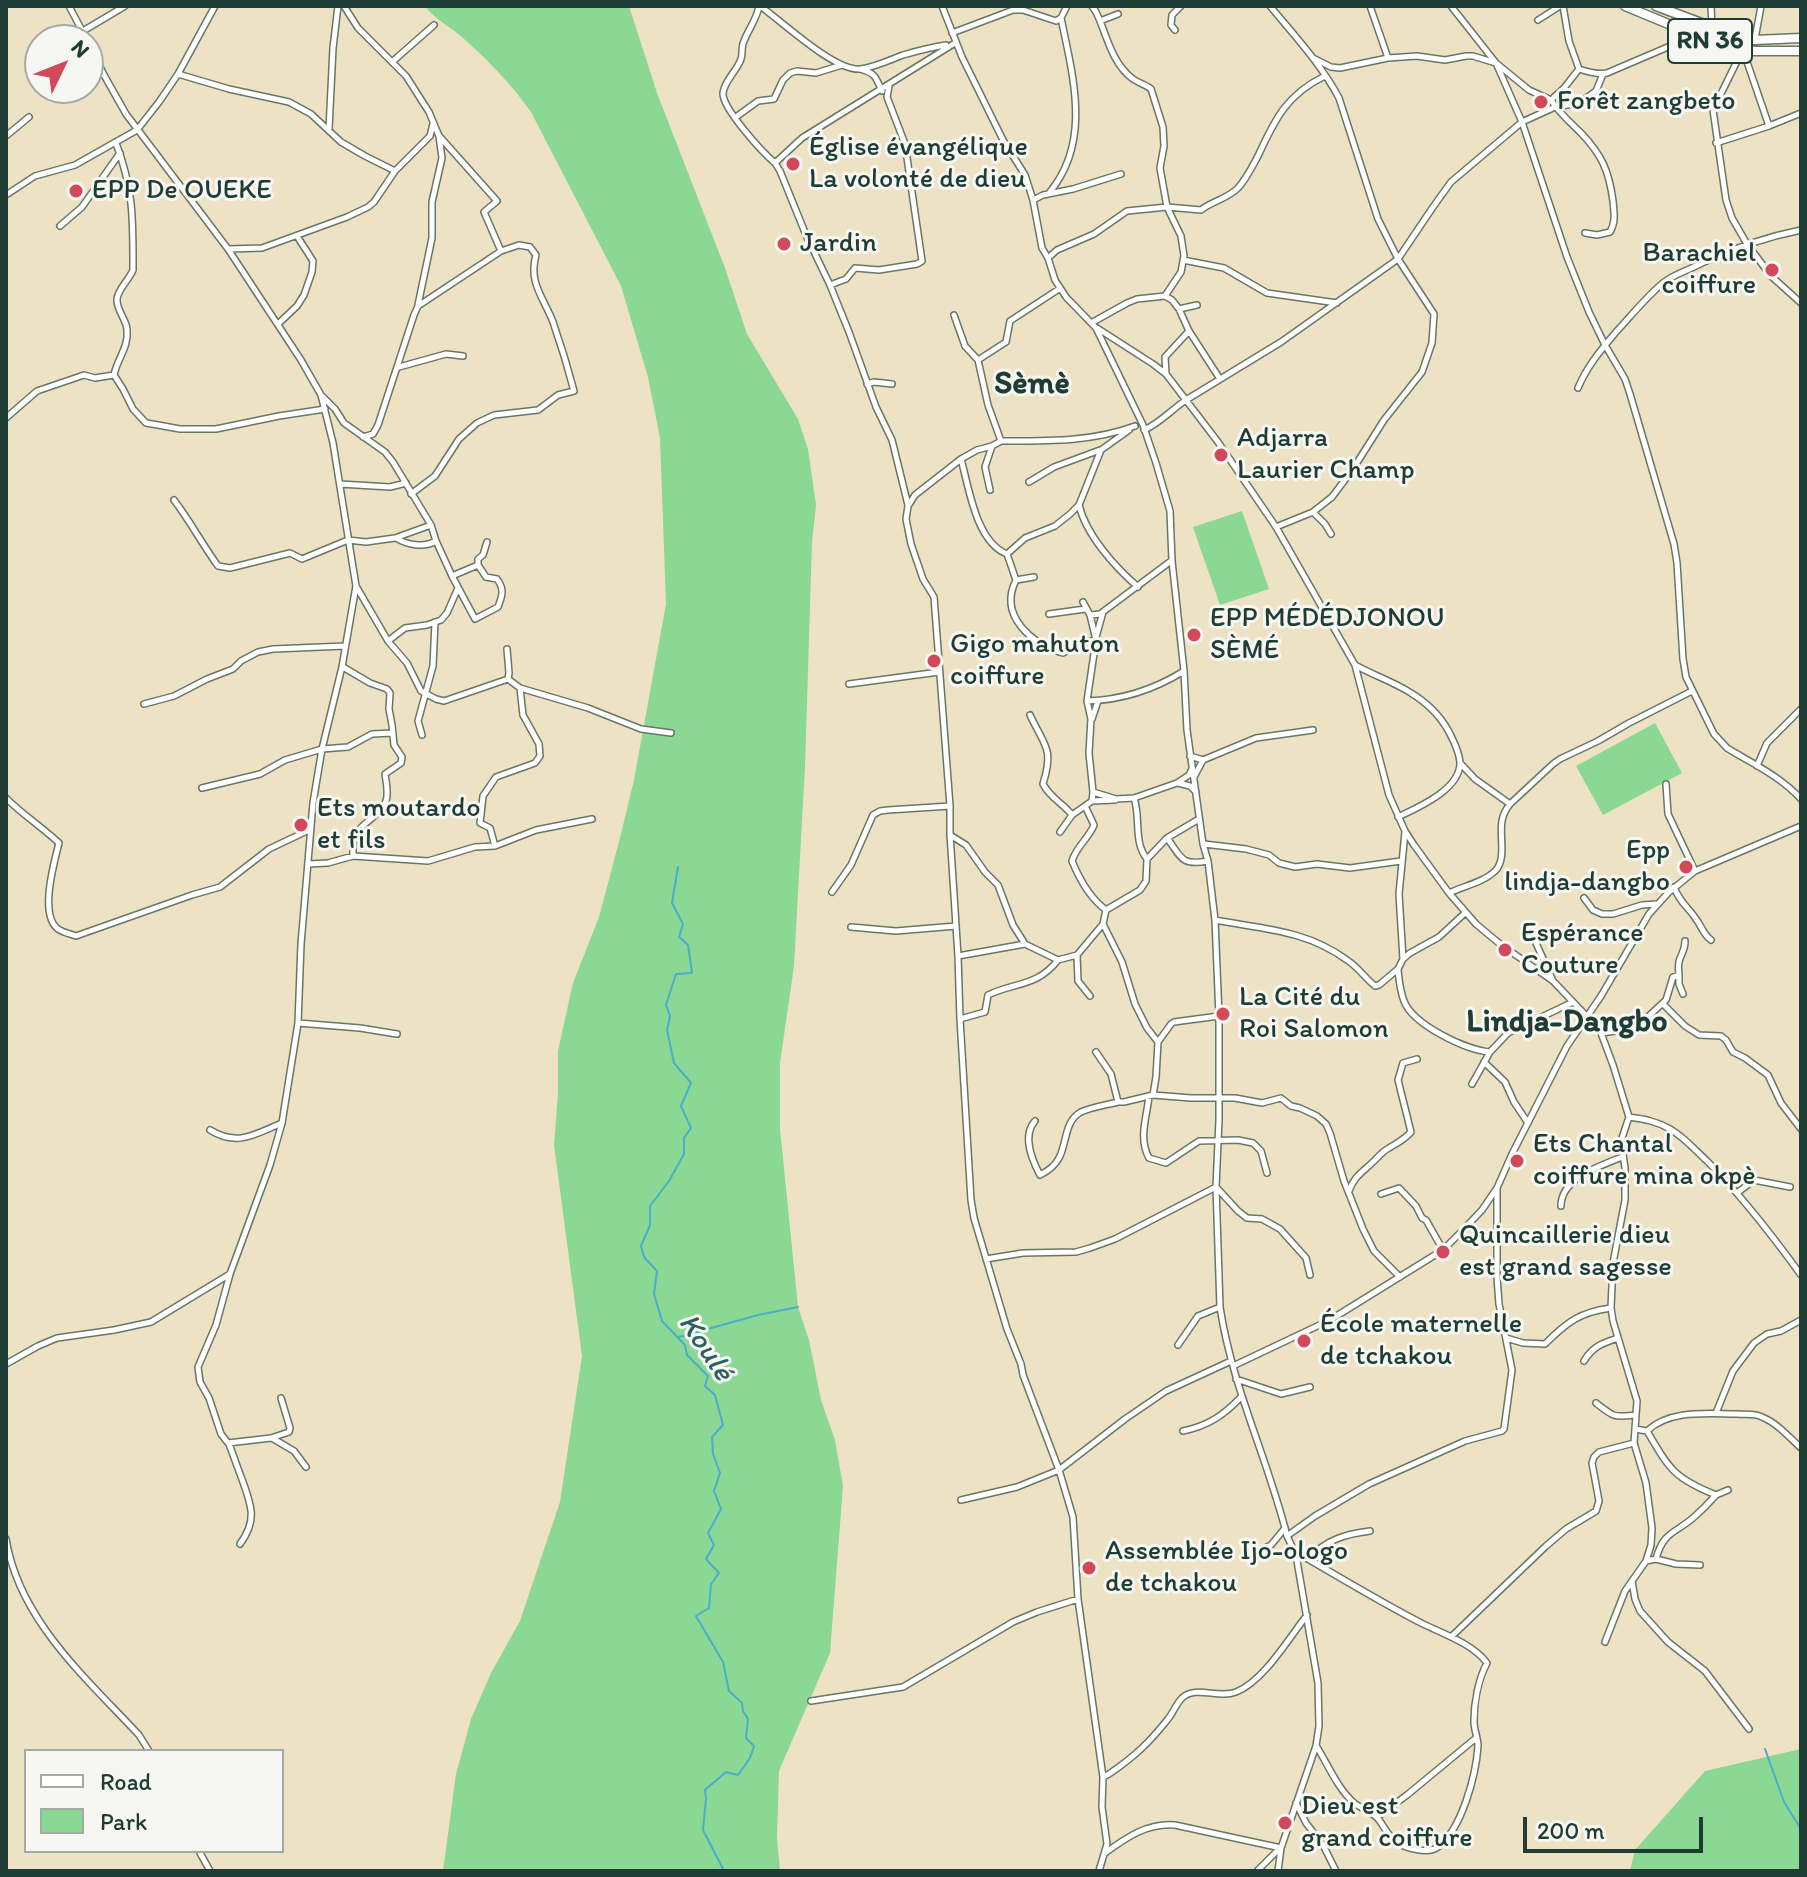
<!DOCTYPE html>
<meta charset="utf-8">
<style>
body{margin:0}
#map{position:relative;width:1807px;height:1877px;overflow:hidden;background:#eee2c4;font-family:Itim,sans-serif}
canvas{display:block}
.frame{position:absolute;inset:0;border:8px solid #1f3d34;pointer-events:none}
.legend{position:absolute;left:24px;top:1749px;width:260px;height:104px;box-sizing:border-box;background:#f6f6f2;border:2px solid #a0aca6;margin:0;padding:10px 14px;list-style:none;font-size:24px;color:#1f3d34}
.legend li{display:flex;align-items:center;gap:16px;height:40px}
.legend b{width:40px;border:2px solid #a0aca6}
.north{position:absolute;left:24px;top:24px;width:80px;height:80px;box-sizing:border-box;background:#f6f6f2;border:2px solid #a0aca6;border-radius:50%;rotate:47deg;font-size:22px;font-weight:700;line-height:32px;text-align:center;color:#1f3d34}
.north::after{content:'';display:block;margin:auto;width:28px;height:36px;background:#d1495b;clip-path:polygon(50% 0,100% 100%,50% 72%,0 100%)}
.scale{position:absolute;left:1523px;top:1817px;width:180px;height:36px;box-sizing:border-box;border:4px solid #1f3d34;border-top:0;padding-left:10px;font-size:24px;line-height:28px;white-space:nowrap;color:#1f3d34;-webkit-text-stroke:6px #f6f6f2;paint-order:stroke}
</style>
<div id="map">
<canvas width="1807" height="1877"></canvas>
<div class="frame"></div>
<ul class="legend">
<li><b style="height:10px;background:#fff"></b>Road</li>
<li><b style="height:22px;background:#8bd794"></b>Park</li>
</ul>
<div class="north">N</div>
<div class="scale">200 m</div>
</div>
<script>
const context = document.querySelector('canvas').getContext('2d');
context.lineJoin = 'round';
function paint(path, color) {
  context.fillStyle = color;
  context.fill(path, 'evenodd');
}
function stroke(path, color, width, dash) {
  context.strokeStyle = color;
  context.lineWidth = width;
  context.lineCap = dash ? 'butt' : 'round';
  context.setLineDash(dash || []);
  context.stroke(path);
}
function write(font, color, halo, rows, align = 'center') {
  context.font = font + ' Itim,sans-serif';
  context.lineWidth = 6;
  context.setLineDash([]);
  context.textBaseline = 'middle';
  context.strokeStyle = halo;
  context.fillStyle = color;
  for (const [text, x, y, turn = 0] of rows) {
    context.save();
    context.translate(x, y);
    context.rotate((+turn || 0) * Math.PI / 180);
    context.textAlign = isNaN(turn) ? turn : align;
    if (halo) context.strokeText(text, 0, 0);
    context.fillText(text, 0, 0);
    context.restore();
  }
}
paint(new Path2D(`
 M425,6H629L657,93L725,268L747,334L798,419L808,449L816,505L812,542L805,766L794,966L780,1063V1129L798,1307L809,1340L821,1400L835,1440L843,1486L830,1653L779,1771L777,1838L780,1871H443L456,1774L471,1719L491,1673L520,1621L560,1502L582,1356L554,1145L558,1093V1051L573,983L599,917L620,838L634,780L666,604L660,438L648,377L621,286L531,112C511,84 489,61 463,38C451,27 434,19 425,6Z
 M1242,511L1269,589L1220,605L1193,527Z
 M1655,723L1682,773L1603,815L1576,766Z
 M1801,1749V1871H1630L1635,1850L1705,1771Z`), '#8bd794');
stroke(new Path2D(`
 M678,867L672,903L683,924L679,937L688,945L692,973L676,974L666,1005L670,1016L667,1030L674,1063L691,1083L681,1106L691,1128L684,1138V1154L669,1181L650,1206V1225L641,1246L644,1257L657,1271L654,1294L662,1321L685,1345L687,1355L708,1376L705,1386L715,1395L723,1425L712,1437L713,1454L720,1473L714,1491L721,1509L708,1533L714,1545L706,1559L719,1573L711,1584L709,1608L696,1616L723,1662L729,1691L742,1703L743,1711L748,1719L746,1738L754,1746L750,1758L738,1775L726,1772L705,1790L706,1798L703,1830L723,1869L722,1871
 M679,1337L758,1315L798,1307
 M1765,1749L1784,1802L1801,1829`), '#49aec8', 2);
const street = new Path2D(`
 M69,6L87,40
 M344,6L358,28L392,62
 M759,6C757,19 749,28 744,41C741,47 743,53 741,59C737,71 724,81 723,93C722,108 762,152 775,163
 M760,6C783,22 835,72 861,69C875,67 890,60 903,55C917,51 932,47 946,45
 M942,6L962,57L1003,140L1025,175L1033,200L1042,248L1048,258L1055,280L1066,297L1096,328L1143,425L1156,463L1170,511L1172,561L1184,671L1187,730L1203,844L1208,861L1215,920L1219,1016V1120L1216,1187L1220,1307C1232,1387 1268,1459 1287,1536L1296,1555L1318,1683L1319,1726L1316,1746L1281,1848L1278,1871
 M1092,6L1096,12L1100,21L1118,14
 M1270,6C1294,35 1321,64 1339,98L1378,219L1398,259L1434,314L1432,343L1422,372L1384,420L1353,469L1332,497L1313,512L1276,527
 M1370,6L1388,58
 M1451,6L1496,63L1522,122L1567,257L1589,312L1605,345L1625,379L1630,394L1674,544L1677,563L1683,659L1686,677L1714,734L1727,748C1753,764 1780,776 1801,799
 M1563,6L1569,41L1579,69C1588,72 1598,75 1607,73L1696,35
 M1711,6L1712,27
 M1538,20L1560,6
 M1100,21C1108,41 1114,65 1133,79C1139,83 1146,85 1151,89L1163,127L1164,146L1160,168L1167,207L1181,236L1184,256L1181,272L1165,296
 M1175,30L1171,25L1172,15L1181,6
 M83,31L125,6
 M952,33L1013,10H1023L1056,21L1061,18L1067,6
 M1755,39L1761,6
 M88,42L104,75L126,114L228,249L301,360L321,395L333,443L356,586L342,667L322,749L313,803L301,944L298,1023L282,1123L270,1165L230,1274L216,1325L198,1367L200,1382L209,1398L221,1434L228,1443L271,1438L289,1432L290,1428L281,1398
 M1736,49L1741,53L1713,110L1726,200L1732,218L1747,244L1771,276L1801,303
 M1313,58L1331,67L1340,68L1388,58L1417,56L1445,60L1466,56H1473L1496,63L1529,90L1551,100
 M860,69C877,74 875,77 882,91
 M1579,69L1564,88L1551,100C1559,113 1570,122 1581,133C1602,155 1609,171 1613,201C1614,212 1616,222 1610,232L1597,235L1585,233
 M178,74L229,89L289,102L311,114L341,142L365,156L395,171
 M736,117L758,101L774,99L783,80L790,73L797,71L816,73L842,65
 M1769,126L1801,113
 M329,129L333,48L338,6
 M6,136L29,117
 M440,137L497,201L484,212L501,251
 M1716,143L1769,126L1746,59L1740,55
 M1049,193C1092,142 1073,77 1061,18
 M6,195L35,176L75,165L137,130L159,102L178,74L215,6
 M1033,200L1043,195L1073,189L1121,174
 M60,226L82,207L120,153
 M229,249L262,248L347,217L368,207L374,202L395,171L430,136L433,124
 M1048,258L1057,250L1094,234L1127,211L1167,207L1201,210C1212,201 1227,199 1238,188C1247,178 1252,167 1258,156C1275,119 1287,94 1325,76
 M1183,260L1224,268L1267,293L1337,303
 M830,285L846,279L855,268L879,270L917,264L922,261L905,144L887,97L889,86
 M418,305L432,238V202L442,158L439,136L429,112L406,76L392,62L434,25
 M1179,309L1197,305
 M954,315L965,346L978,360L988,405L1001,441
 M1093,322L1127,303L1137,299L1165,296L1172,300L1179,309L1189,331L1220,379
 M278,324L297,306L304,295L312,272L313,261L297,236
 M1097,328L1153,364L1166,374L1218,442L1276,527L1355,665L1389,795L1405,831L1414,845L1449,893L1476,924L1500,944L1553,981L1594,1024L1601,1033L1613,1065L1629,1117L1621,1141L1625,1168V1200L1613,1263L1611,1308L1613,1321L1637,1401L1634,1443L1646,1483L1652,1528L1651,1545L1646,1561L1625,1591L1605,1642
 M978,360L1006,342L1010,321L1059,289
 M399,367L446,354L463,356
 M1166,374L1165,357L1189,331
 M114,375C117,359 129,347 127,330C127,320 116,310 117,299C118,289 129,280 133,270C133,221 134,191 116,143
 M867,384L874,382L892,384
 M1578,388C1587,366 1601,350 1616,332C1631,316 1646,297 1663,283C1674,274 1689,270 1702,263C1734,248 1766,237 1801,230
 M322,396L335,409L344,423L385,452L393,462L431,525L436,541L452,576L475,619L498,607C502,596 505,590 497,579L486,577L478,565
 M6,418L37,391L84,375L95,378L114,375L123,389L133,409L146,423L158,425L180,429H216L279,416L325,409
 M1144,430C1160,423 1171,410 1186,400L1281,342L1398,259L1433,207L1451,182L1522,122L1555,107L1574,104L1585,99L1596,91L1603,74
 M363,437L373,434L378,425L414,315L418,306L501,251L519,245L530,247L536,255C528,283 544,298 553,322C561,345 568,368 574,391L558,395L538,410L494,415L477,423L459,439L435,476L411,494
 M961,459C969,488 976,542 1007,554
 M1029,482L1054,467L1100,450
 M340,484L390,487L406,483
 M990,490L985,467L992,446
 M174,500C190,521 202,544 218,566L230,568L290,553L302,559L348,540L366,542L395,538L431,525
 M908,505L892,440L876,407L849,332L830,285L806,235L780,171L775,163L802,138L955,43
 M1079,505C1086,535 1115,567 1138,587
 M1313,512L1325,524L1331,534
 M396,538C407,545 424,548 436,541
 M452,576L478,565V559L483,555L487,542
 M1016,580L1034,577
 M356,586L388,641L407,663L421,691L436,699L444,701L508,679L520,688L588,708L641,729L671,733
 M1083,602L1090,615L1096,640L1087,701L1091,719L1089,753L1093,792
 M1049,614L1085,609
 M1090,615L1100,614L1171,561
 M1096,637L1103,612
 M1096,640L1085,642L1063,653C1032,644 998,616 1016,580L1007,554L1025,538L1055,526L1070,514L1079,505L1101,450L1129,430
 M388,641L405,628L427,625L441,620L447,613L458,588
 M507,649L509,673L508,679
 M1355,665C1373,675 1394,682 1411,693C1429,704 1443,718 1452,738C1456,746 1459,753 1460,762C1461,789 1419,807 1398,817
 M343,667L370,683L387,689L390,693L389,709L392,725L394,745L402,757L401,763L385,774C386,782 389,792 386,801C381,816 361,822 355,836C352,842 353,850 353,856
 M849,684L939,672
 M1087,701C1122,700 1155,689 1184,671
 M144,704L174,696L207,679L233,669L241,661L258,652L273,649L345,646
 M1030,715C1045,747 1054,748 1043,784C1051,799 1062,802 1072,815
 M1092,719L1098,701
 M422,735L418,721L433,666L435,622
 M1190,756L1203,760L1256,738L1313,730
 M1461,764L1475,779L1510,804
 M1757,766L1767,743L1801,709
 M1194,777L1203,760
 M1178,783L1190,786L1196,792
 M1666,784L1668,814L1695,871
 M202,788L260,774L285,760L322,749L348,747L372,734L392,733
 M6,798C23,815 42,827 59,843C54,863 39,915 58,929C62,932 70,934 76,936L192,895L220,887L269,849L309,830
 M1134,798C1141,818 1133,842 1147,859
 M1092,801L1115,800
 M1085,806L1094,825C1089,838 1076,847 1072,861C1079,878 1091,899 1106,910
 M1060,832L1072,815L1092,801L1093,792L1116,799L1134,798L1177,783L1189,775L1192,769
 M950,835L966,845L985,872L998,885L1013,925L1025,944L1058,960L1077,955
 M1167,838C1182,858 1181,866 1208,861
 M1204,844L1246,849L1269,855L1279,863L1295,867L1317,864L1350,868L1401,861
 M495,846L490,828L480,823L483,796L496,777L535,763L540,756L539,744L523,715L520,688
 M308,864L328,863L353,856L428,861L475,847L495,846L536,830L592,819
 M1674,887C1681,905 1687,905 1696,919C1702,927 1703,934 1711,940
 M832,892L851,865L873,815L880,811L888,810L950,806
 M1449,893C1464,886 1484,882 1495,871C1507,860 1499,835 1502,821C1503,814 1506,809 1510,804L1553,764L1560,759L1598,741L1629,723L1692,691
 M1584,898L1593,910L1602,914H1613L1642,905L1657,904
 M1215,920C1263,929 1306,930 1347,960C1358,967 1365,978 1375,986L1379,985L1398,969L1403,959L1410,953L1439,937L1465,913
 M851,927L896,931L956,926
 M1535,934L1536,943L1553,981
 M958,956L1025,944
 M1403,959L1399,894L1405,832
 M1398,970C1399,980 1400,991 1404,1001C1413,1025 1466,1050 1490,1052
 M1679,975V984L1683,994
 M1090,996L1078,981L1077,955L1103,924
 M1663,1004L1685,1026L1699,1035L1721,1036L1726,1040L1733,1052L1745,1058L1768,1075L1781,1103L1801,1129
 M960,1019L985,1012L988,995C1015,982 1037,987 1058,960
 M298,1023L360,1028L397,1034
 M1601,1033L1630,1029L1638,1026L1666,1000L1673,977L1679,975C1676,955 1685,956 1685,941
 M1158,1042L1147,1028L1135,1004L1122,962L1103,924L1106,910L1140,890L1146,881L1147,859L1167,838L1199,819
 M1096,1052L1111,1074L1118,1102
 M1484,1062L1505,1082L1514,1102L1528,1123
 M1472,1084L1490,1052L1508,1033L1573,1002
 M1153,1095L1156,1077L1158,1042L1171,1024L1174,1022L1219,1016
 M1149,1096C1147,1117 1138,1138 1149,1158L1166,1163L1199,1141L1238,1140L1253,1143L1261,1151L1267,1173
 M1629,1117C1644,1119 1656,1121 1670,1129C1684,1137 1695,1150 1707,1161C1742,1196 1772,1235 1801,1275
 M1035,1121C1022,1135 1032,1160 1040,1175C1048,1171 1055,1166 1059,1158C1067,1144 1064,1121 1081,1112C1092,1107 1106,1105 1118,1102H1124L1153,1095L1191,1098H1235L1262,1103L1281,1098L1291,1106L1300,1108L1317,1116L1326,1124L1330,1133L1344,1181L1363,1229L1374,1251L1400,1277
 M210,1130C238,1147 255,1134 282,1123
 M1349,1191C1354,1176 1363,1172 1374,1161C1379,1156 1383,1151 1389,1148C1397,1143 1404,1140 1411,1132L1398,1080L1403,1063L1417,1059
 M1737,1193L1754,1180L1790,1187
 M1381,1194L1399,1188L1416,1206L1422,1218L1426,1220L1443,1250
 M1561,1206C1561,1178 1600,1166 1622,1157
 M986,1259L1023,1253L1076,1252L1090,1248L1115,1239L1216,1187L1238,1211L1247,1218L1262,1219L1280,1229L1306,1258L1310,1275
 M1506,1338L1523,1343L1545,1344C1567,1322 1580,1312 1611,1308
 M1178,1345L1198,1316L1220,1307
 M1584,1361C1593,1346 1603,1343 1618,1338
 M6,1364L38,1346L57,1338L114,1330L151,1322L230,1274
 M1233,1366L1330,1320L1443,1250L1463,1230L1482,1210L1497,1188L1512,1154L1567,1046L1601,996L1649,914L1668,893L1695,871L1801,826
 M1236,1379L1281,1394L1310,1387
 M1596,1403C1615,1418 1613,1417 1636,1415
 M1716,1413L1733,1371L1754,1343L1767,1334L1781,1331L1801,1320
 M1635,1429L1647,1431C1670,1470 1674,1478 1716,1495L1728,1490
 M1183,1431C1208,1426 1224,1415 1241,1397
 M1647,1431C1670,1409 1708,1414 1737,1414C1746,1415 1754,1413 1762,1417C1777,1423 1789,1437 1801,1448
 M272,1438L294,1451L306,1467
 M229,1444C234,1457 238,1469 243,1482C252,1507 257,1521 240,1544
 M961,1500L1017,1487L1059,1470L1125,1419L1166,1391L1231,1361
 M1287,1536L1315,1516L1369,1484L1465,1441L1502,1431L1504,1429L1512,1370L1499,1304L1497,1277V1189
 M6,1539C19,1620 86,1678 139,1735L149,1751
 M1257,1552L1271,1545L1285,1528
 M1297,1555L1308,1559C1346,1581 1384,1604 1423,1624C1444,1634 1473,1644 1487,1663C1478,1680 1474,1703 1474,1722C1474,1730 1478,1738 1478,1746C1476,1775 1462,1829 1438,1847C1429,1854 1407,1849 1398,1843C1389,1838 1385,1828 1379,1820C1373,1812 1362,1809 1354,1803C1338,1789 1328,1765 1317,1747
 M1308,1559C1326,1540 1345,1534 1370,1531
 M1656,1559L1676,1564L1700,1565
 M1646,1561L1656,1559C1663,1532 1674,1534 1693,1518C1701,1511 1709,1503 1716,1495
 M1632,1581L1635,1599L1640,1611L1668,1642L1705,1671L1749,1729
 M1451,1637L1546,1546L1566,1529L1596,1511L1599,1501L1592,1463L1594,1457L1599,1452L1634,1443
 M811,1701L903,1687L1013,1622L1037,1612L1078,1599
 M1103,1777L1109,1774C1134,1757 1149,1743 1168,1719C1173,1713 1176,1704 1182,1698C1196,1685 1218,1699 1236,1692C1263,1682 1289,1638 1307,1615
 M1296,1803L1306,1823L1323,1845L1336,1871
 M1377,1817L1407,1795L1476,1738
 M199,1851L210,1871
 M1105,1853C1127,1837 1147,1823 1175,1825L1281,1848
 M1099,1871L1107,1844L1102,1807L1103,1777L1078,1599L1073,1517L1059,1470L1023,1375L1021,1364L1007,1329L974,1218L971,1200L960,1019L958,956L950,834V806L934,597L923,579L911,544L906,519L908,506L915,495L961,459L977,450L992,446L1001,441C1047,441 1092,442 1135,426
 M1257,1871L1279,1849`);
const primary = new Path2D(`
 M1625,6L1712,42L1735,48L1754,51H1801
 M1656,6L1736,36L1754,40L1801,38`);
stroke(street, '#677766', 8);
stroke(primary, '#677766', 11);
stroke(street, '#fff', 5);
stroke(primary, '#fff', 8);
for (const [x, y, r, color] of [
 [1541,102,8,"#d1495b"],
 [793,164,8,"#d1495b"],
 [76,191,8,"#d1495b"],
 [784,244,8,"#d1495b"],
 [1772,270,8,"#d1495b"],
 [1221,455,8,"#d1495b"],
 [1194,635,8,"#d1495b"],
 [934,661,8,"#d1495b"],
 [301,825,8,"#d1495b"],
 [1686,867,8,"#d1495b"],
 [1505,950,8,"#d1495b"],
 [1223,1014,8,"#d1495b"],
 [1517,1161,8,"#d1495b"],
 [1443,1252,8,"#d1495b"],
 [1304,1341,8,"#d1495b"],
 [1089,1568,8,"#d1495b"],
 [1285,1823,8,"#d1495b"]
]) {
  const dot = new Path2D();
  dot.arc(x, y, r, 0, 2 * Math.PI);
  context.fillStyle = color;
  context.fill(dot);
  stroke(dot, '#f6f6f2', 3);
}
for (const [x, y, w] of [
 [1710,41,84]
]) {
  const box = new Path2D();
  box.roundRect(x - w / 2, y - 22, w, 44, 6);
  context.fillStyle = '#f6f6f2';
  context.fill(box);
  stroke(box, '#1f3d34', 2);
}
write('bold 26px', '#1f3d34', null, [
 ["RN 36",1710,41]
]);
write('28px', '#1f3d34', '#f6f6f2', [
 ["Forêt zangbeto",1557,102],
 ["Église évangélique",809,148],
 ["La volonté de dieu",809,180],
 ["EPP De OUEKE",92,191],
 ["Jardin",800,244],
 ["Barachiel",1756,254,"right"],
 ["coiffure",1756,286,"right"],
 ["Adjarra",1237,439],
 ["Laurier Champ",1237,471],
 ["EPP MÉDÉDJONOU",1210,619],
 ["SÈMÉ",1210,651],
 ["Gigo mahuton",950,645],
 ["coiffure",950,677],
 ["Ets moutardo",317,809],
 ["et fils",317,841],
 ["Epp",1670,851,"right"],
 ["lindja-dangbo",1670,883,"right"],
 ["Espérance",1521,934],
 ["Couture",1521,966],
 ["La Cité du",1239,998],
 ["Roi Salomon",1239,1030],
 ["Ets Chantal",1533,1145],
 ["coiffure mina okpè",1533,1177],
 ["Quincaillerie dieu",1459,1236],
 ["est grand sagesse",1459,1268],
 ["École maternelle",1320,1325],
 ["de tchakou",1320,1357],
 ["Assemblée Ijo-ologo",1105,1552],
 ["de tchakou",1105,1584],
 ["Dieu est",1301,1807],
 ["grand coiffure",1301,1839]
], 'left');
write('italic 30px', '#2c5f60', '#f6f6f2', [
 ["Koulé",705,1348,56]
]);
write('bold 32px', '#1f3d34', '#f6f6f2', [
 ["Sèmè",1032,385],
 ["Lindja-Dangbo",1567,1023]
]);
</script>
